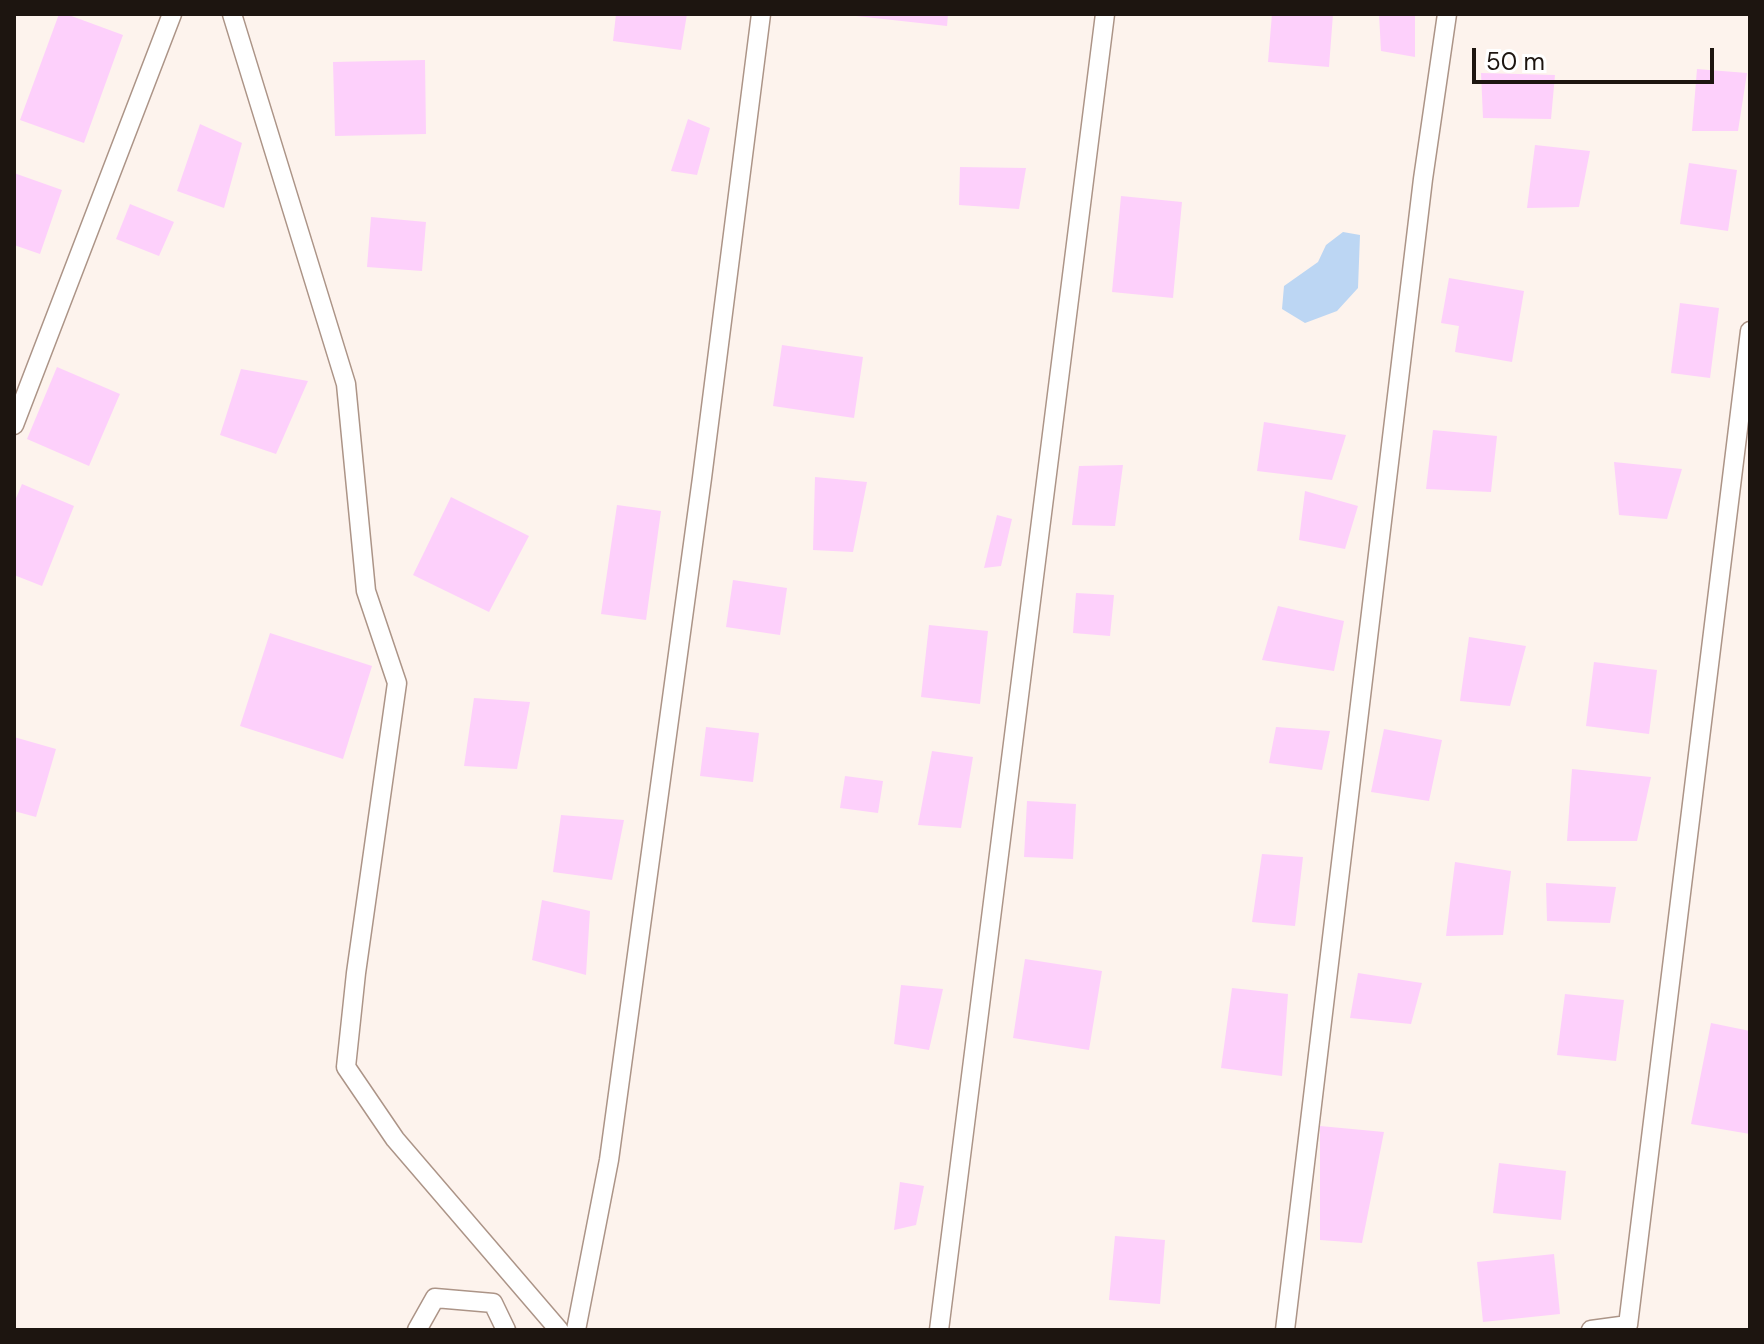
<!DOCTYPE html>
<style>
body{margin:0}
#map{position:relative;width:1764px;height:1344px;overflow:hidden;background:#fdf3ed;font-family:"DM Sans",sans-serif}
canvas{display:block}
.frame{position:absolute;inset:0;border:16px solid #1d1510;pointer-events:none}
.scale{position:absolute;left:1472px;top:48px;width:242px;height:36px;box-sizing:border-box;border:4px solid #1d1510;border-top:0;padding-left:10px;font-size:24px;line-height:28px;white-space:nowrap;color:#1d1510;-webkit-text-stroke:6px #fff;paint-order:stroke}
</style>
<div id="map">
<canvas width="1764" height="1344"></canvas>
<div class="frame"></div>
<div class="scale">50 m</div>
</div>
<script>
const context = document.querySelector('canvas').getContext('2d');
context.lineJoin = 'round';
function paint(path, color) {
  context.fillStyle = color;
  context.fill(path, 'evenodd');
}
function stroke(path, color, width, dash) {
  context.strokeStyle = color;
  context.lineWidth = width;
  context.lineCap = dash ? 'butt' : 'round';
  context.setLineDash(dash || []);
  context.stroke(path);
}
paint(new Path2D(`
 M1343,232L1360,235L1358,288L1337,311L1305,323L1282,309L1284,286L1318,262L1326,245Z`), '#bcd6f3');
paint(new Path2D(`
 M59,14H66L123,35L84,143L20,120Z
 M616,14H687L681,50L613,41Z
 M856,14H948L947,26L856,16Z
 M1272,14H1333L1329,67L1268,62Z
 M1379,14H1415V57L1381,51Z
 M425,60L426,134L335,136L333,62Z
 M1697,69L1747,73L1738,131H1692Z
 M1481,73L1555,75L1551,119L1483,118Z
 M688,119L710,128L697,175L671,171Z
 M200,124L242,143L224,208L177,191Z
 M1535,145L1590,151L1579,207L1527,208Z
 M1689,163L1737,170L1728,231L1680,224Z
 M960,167L1026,168L1019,209L959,205Z
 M14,173L62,190L40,254L14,245Z
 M1121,196L1182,202L1173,298L1112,292Z
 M130,204L174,222L159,256L116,239Z
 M371,217L426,222L422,271L367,267Z
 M1449,278L1524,291L1512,362L1455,352L1459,326L1441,323Z
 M1680,303L1719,308L1710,378L1671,373Z
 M782,345L863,357L854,418L773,406Z
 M57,367L120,394L89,466L27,439Z
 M241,369L308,381L276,454L220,435Z
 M1264,422L1346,435L1332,480L1257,471Z
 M1433,430L1497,436L1491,492L1426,489Z
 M1614,462L1682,469L1667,519L1619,515Z
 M1123,465L1115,526L1072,525L1079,466Z
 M815,477L867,482L853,552L813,550Z
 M22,484L74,506L42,586L14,575V503Z
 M1305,491L1358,506L1345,549L1299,540Z
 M451,497L529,536L489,612L413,575Z
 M617,505L661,511L646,620L601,614Z
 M997,515L1012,519L1001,566L984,568Z
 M733,580L787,588L780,635L726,627Z
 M1076,593L1114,595L1110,636L1073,633Z
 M1278,606L1344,621L1334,671L1262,660Z
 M929,625L988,631L980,704L921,697Z
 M270,633L372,666L343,759L240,726Z
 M1469,637L1526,646L1510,706L1460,701Z
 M1594,662L1657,670L1649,734L1586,726Z
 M474,698L530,702L517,769L464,766Z
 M706,727L759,733L753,782L700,776Z
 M1276,727L1330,731L1322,770L1269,763Z
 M1384,729L1442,740L1429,801L1371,792Z
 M14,737L56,749L36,817L14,811Z
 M932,751L973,757L961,828L918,825Z
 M1572,769L1651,777L1637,841H1567Z
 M845,776L883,781L878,813L840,808Z
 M1027,801L1076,804L1073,859L1024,857Z
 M561,815L624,820L612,880L553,872Z
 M1262,854L1303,857L1295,926L1252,922Z
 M1455,862L1511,871L1503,935L1446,936Z
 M1546,883L1616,887L1610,923L1547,921Z
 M542,900L590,911L586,975L532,960Z
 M1025,959L1102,971L1089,1050L1013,1038Z
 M1358,973L1422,983L1411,1024L1350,1018Z
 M901,985L943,989L929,1050L894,1044Z
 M1232,988L1288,994L1282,1076L1221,1068Z
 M1565,994L1624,1000L1616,1061L1557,1055Z
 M1711,1023L1750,1031V1134L1691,1124Z
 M1320,1126L1384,1132L1362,1243L1320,1240Z
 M1499,1163L1566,1171L1561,1220L1493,1213Z
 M900,1182L924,1186L916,1225L894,1230Z
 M1115,1236L1165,1240L1160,1304L1109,1300Z
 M1554,1254L1560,1314L1483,1322L1477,1262Z`), '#fdd0fb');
const service = new Path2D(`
 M232,14L346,384L366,591L397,683L356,973L346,1067L395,1139L559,1330
 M14,425L172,14
 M417,1330L435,1298L493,1303L506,1330
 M576,1330L609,1160L702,478L761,14
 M939,1330L1105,14
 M1285,1330L1423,179L1447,14
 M1591,1330L1628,1325L1750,331`);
stroke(service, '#ac9487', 21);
stroke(service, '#fff', 18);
</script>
